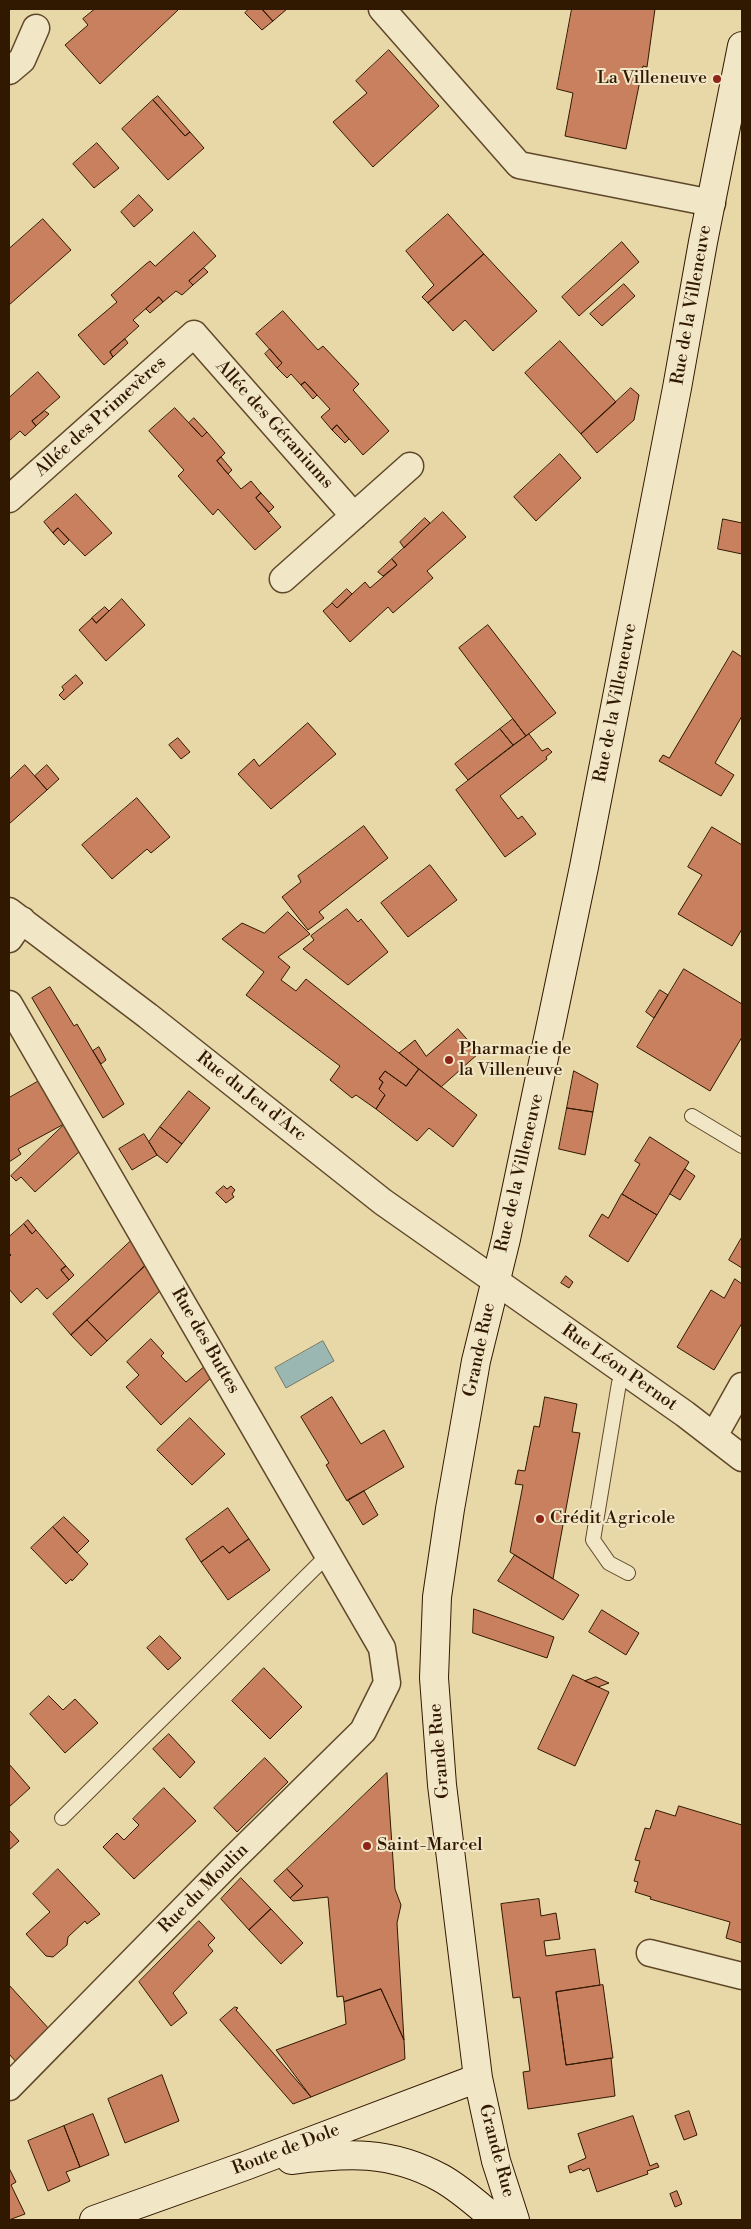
<!DOCTYPE html>
<meta charset="utf-8">
<style>
body{margin:0}
#map{position:relative;width:751px;height:2229px;overflow:hidden;background:#e9d8a7;font-family:"Libre Bodoni",serif}
canvas{display:block}
.frame{position:absolute;inset:0;border:10px solid #311801;pointer-events:none}
</style>
<div id="map">
<canvas width="751" height="2229"></canvas>
<div class="frame"></div>
</div>
<script>
const context = document.querySelector('canvas').getContext('2d');
context.lineJoin = 'round';
function paint(path, color) {
  context.fillStyle = color;
  context.fill(path, 'evenodd');
}
function stroke(path, color, width, dash) {
  context.strokeStyle = color;
  context.lineWidth = width;
  context.lineCap = dash ? 'butt' : 'round';
  context.setLineDash(dash || []);
  context.stroke(path);
}
function write(font, color, halo, rows, align = 'center') {
  context.font = font + ' "Libre Bodoni",serif';
  context.lineWidth = 4;
  context.setLineDash([]);
  context.textBaseline = 'middle';
  context.strokeStyle = halo;
  context.fillStyle = color;
  for (const [text, x, y, turn = 0] of rows) {
    context.save();
    context.translate(x, y);
    context.rotate((+turn || 0) * Math.PI / 180);
    context.textAlign = isNaN(turn) ? turn : align;
    if (halo) context.strokeText(text, 0, 0);
    context.fillText(text, 0, 0);
    context.restore();
  }
}
const water = new Path2D(`
 M323,1341L334,1361L286,1388L275,1368Z`);
paint(water, '#9ab8b1');
stroke(water, '#70786b', 1);
const building = new Path2D(`
 M95,9H177L178,10L100,84L65,45L88,25L83,19Z
 M249,9H262L273,21L262,30L245,13Z
 M262,9H287L273,21Z
 M572,9H655L647,67L643,66L626,149L565,136L573,93L557,89Z
 M389,50L439,106L373,167L333,122L367,93L356,81Z
 M158,96L190,132L185,136L153,100Z
 M153,100L185,136L190,132L204,148L168,180L122,129Z
 M97,143L119,168L94,188L73,164Z
 M139,195L153,210L134,227L121,212Z
 M448,214L484,254L428,303L422,297L434,285L406,251Z
 M43,219L71,250L9,305V249Z
 M194,232L216,256L189,281L193,285L182,295L176,291L163,302L159,297L133,320L139,326L110,352L113,357L104,365L78,335L117,302L111,295L146,264L150,261L155,266Z
 M622,242L639,262L579,316L562,297Z
 M484,254L537,311L493,351L465,320L453,331L428,303Z
 M204,268L208,272L193,285L189,281Z
 M624,284L635,296L602,326L590,314Z
 M159,297L163,302L150,313L146,309Z
 M283,311L318,350L323,346L359,384L353,390L389,431L363,455L337,425L332,430L321,417L330,409L305,382L301,385L291,374L287,378L277,368L282,363L256,334Z
 M125,339L128,343L113,357L110,352Z
 M560,341L616,402L581,434L525,373Z
 M270,349L282,363L277,368L265,354Z
 M38,372L60,397L32,421L36,426L25,436L20,431L9,441V398Z
 M305,382L317,395L313,399L301,385Z
 M631,388L639,395L634,420L597,453L581,434Z
 M175,408L202,437L207,432L225,453L217,461L241,489L251,481L261,493L256,498L281,527L255,550L218,509L213,515L178,476L184,470L149,431Z
 M45,411L49,414L36,426L32,421Z
 M194,418L207,432L202,437L189,423Z
 M337,425L349,439L345,443L332,430Z
 M560,454L581,478L536,521L514,497Z
 M221,457L232,470L228,474L217,461Z
 M261,493L274,507L269,512L256,498Z
 M76,494L112,533L85,556L58,528L53,533L44,522Z
 M443,512L466,537L427,571L433,578L393,613L388,607L350,642L323,611L332,603L337,608L365,582L370,588L397,565L392,559Z
 M425,518L430,523L404,548L400,542Z
 M723,519L742,523V554L718,549Z
 M58,528L69,540L64,545L53,533Z
 M392,559L397,565L383,576L378,572Z
 M347,589L352,594L337,608L332,603Z
 M122,599L145,625L106,661L79,630L92,618L96,623Z
 M105,607L109,611L96,623L92,618Z
 M488,625L556,713L526,736L459,648Z
 M733,651L742,657V716L715,763L734,775L721,796L659,761L663,755L669,758Z
 M76,675L83,683L64,700L59,695L64,690L62,687Z
 M513,719L526,736L513,745L500,729Z
 M308,723L336,754L271,809L238,774L254,759L259,766Z
 M500,729L513,745L468,780L455,764Z
 M529,734L542,751L548,748L552,752L546,757L547,759L500,796L518,819L522,816L536,834L505,857L456,790Z
 M178,738L190,752L181,759L169,745Z
 M25,765L47,790L9,824V780Z
 M47,765L59,779L47,790L35,776Z
 M137,798L170,837L151,853L147,849L112,879L82,845Z
 M364,826L388,858L319,912L324,918L308,930L282,897L301,882L298,876Z
 M712,827L742,845V929L732,946L678,914L702,875L688,867Z
 M430,865L457,900L408,937L381,903Z
 M347,909L358,922L361,919L388,952L348,985L303,949L314,940L311,936Z
 M288,912L310,934L278,957L290,967L281,980L296,991L306,979L419,1069L406,1086L385,1071L379,1079L383,1082L379,1089L385,1095L376,1109L356,1095L352,1098L330,1080L340,1066L246,995L264,972L222,939L242,923L264,933Z
 M684,969L742,1004V1037L710,1091L637,1047Z
 M50,987L74,1026L77,1024L124,1104L103,1118L32,998Z
 M660,990L668,995L654,1018L646,1012Z
 M458,1029L479,1053L441,1087L399,1053L415,1040L426,1056Z
 M99,1047L106,1060L101,1064L93,1051Z
 M419,1069L477,1115L453,1147L429,1128L417,1141L376,1109L385,1095L379,1089L383,1082L379,1079L385,1071L406,1086Z
 M574,1071L598,1084L593,1112L567,1108Z
 M39,1081L64,1124L18,1149L21,1154L9,1162V1098Z
 M189,1091L210,1108L182,1144L160,1127Z
 M567,1108L593,1112L585,1155L559,1149Z
 M64,1125L80,1151L35,1192L21,1177L16,1181L11,1176Z
 M160,1127L182,1144L167,1163L157,1155L149,1142Z
 M144,1134L157,1155L132,1170L119,1149Z
 M650,1137L689,1162L657,1215L622,1194L640,1164L635,1161Z
 M685,1169L695,1176L680,1200L670,1194Z
 M224,1186L227,1189L231,1186L235,1190L232,1194L234,1197L226,1203L216,1193Z
 M622,1194L657,1215L628,1262L589,1236L602,1214L608,1218Z
 M28,1220L36,1230L32,1234L24,1224Z
 M24,1224L32,1234L36,1230L66,1266L61,1270L69,1280L47,1299L37,1288L21,1303L9,1289V1257L11,1255L9,1253V1237Z
 M742,1237V1268L729,1260Z
 M132,1240L147,1264L71,1335L53,1314Z
 M147,1264L162,1289L107,1341L87,1320Z
 M66,1266L74,1275L69,1280L61,1270Z
 M566,1276L573,1282L569,1288L561,1283Z
 M735,1279L742,1284V1323L714,1370L677,1347L711,1290L724,1298Z
 M87,1320L107,1341L91,1356L71,1335Z
 M151,1339L164,1353L161,1356L186,1382L206,1365L213,1376L161,1425L126,1387L139,1375L127,1362Z
 M332,1397L361,1444L384,1430L404,1467L347,1501L326,1465L329,1463L301,1417Z
 M545,1397L577,1404L572,1432L580,1433L553,1579L510,1552L523,1485L515,1484L518,1470L525,1471L534,1426L539,1427Z
 M190,1418L225,1454L192,1485L157,1450Z
 M364,1491L378,1515L363,1525L348,1500Z
 M228,1508L249,1539L229,1553L223,1546L201,1562L186,1539Z
 M64,1517L89,1541L77,1553L53,1527Z
 M53,1527L88,1564L72,1581L71,1579L66,1584L31,1548Z
 M249,1539L270,1570L228,1600L201,1562L223,1546L229,1553Z
 M515,1555L579,1595L563,1620L498,1581Z
 M474,1609L554,1637L547,1658L473,1633Z
 M602,1610L639,1633L626,1655L589,1632Z
 M160,1636L181,1658L168,1670L147,1648Z
 M264,1668L302,1707L270,1739L232,1701Z
 M573,1675L609,1692L575,1766L538,1749Z
 M596,1677L609,1683L598,1687L585,1681Z
 M49,1696L63,1710L75,1699L98,1723L65,1753L30,1714Z
 M169,1734L195,1762L180,1778L153,1749Z
 M265,1758L288,1782L237,1832L214,1808Z
 M9,1764L30,1788L9,1807Z
 M387,1773L395,1889L401,1905L397,1923L404,2040L381,1989L344,2002L343,1996L337,1997L328,1897L293,1901L290,1898L303,1886L287,1869Z
 M164,1788L196,1821L134,1879L103,1847L117,1833L124,1840L139,1825L133,1819Z
 M679,1806L742,1825V1943L726,1938L730,1922L650,1899L651,1897L635,1892L638,1882L634,1881L640,1861L635,1860L645,1828L650,1829L656,1810L675,1816Z
 M9,1830L19,1841L9,1850Z
 M58,1869L100,1914L87,1924L85,1921L68,1937L67,1945L53,1957L46,1956L26,1934L50,1912L33,1894Z
 M287,1869L303,1886L290,1898L274,1881Z
 M241,1878L271,1909L249,1930L221,1899Z
 M539,1899L541,1916L556,1913L560,1939L544,1941L546,1956L595,1949L600,1985L556,1992L566,2065L611,2058L615,2096L528,2109L523,2072L530,2071L520,1997L513,1998L501,1904Z
 M271,1909L303,1943L281,1964L249,1930Z
 M199,1921L215,1938L208,1945L213,1951L173,1993L187,2013L171,2026L139,1982Z
 M9,1985L50,2030L18,2064L9,2054Z
 M603,1985L613,2058L566,2065L556,1992Z
 M381,1989L404,2040L405,2059L311,2097L276,2050L346,2024L344,2002Z
 M235,2007L238,2008L236,2010L311,2097L293,2104L220,2020Z
 M162,2075L179,2121L125,2143L108,2099Z
 M689,2111L697,2135L684,2140L675,2116Z
 M93,2114L109,2155L80,2167L64,2126Z
 M633,2116L650,2166L657,2163L659,2167L647,2171L648,2174L597,2192L589,2168L583,2171L581,2169L570,2173L568,2166L586,2158L578,2134Z
 M64,2126L80,2167L66,2172L70,2181L48,2191L28,2141Z
 M9,2168L16,2182L11,2185L25,2214L9,2220Z
 M677,2191L682,2204L675,2207L670,2194Z`);
paint(building, '#c8805e');
stroke(building, '#311801', 1);
const lane = new Path2D(`
 M692,1116L742,1146
 M625,1372L619,1383L593,1540L609,1563L628,1573
 M62,1818L329,1554`);
const street = new Path2D(`
 M382,9L519,165L712,203
 M9,71L22,60L36,28
 M9,499L194,334L354,516
 M283,579L410,466
 M9,911L148,1016L383,1202L685,1414L742,1458
 M9,939L22,920
 M9,1004L382,1648L387,1683L363,1731L233,1859L9,2087
 M714,1436L742,1386
 M650,1953L742,1976`);
const secondary = new Path2D(`
 M291,2160C347,2153 390,2150 441,2178C461,2189 479,2206 496,2220
 M94,2220L245,2166L478,2078
 M515,2220L496,2161L478,2078L442,1785L434,1678L437,1597L450,1509L476,1361L506,1239L584,867L677,388L703,242L742,46`);
stroke(lane, '#5f482a', 16);
stroke(street, '#5f482a', 29);
stroke(secondary, '#311801', 30);
stroke(lane, '#f1e6c6', 14);
stroke(street, '#f1e6c6', 26);
stroke(secondary, '#f1e6c6', 28);
for (const [x, y, r, color] of [
 [717,79,5,"#8f2418"],
 [449,1060,5,"#8f2418"],
 [540,1519,5,"#8f2418"],
 [367,1846,5,"#8f2418"]
]) {
  const dot = new Path2D();
  dot.arc(x, y, r, 0, 2 * Math.PI);
  context.fillStyle = color;
  context.fill(dot);
  stroke(dot, '#f1e6c6', 2);
}
write('18px', '#311801', '#f1e6c6', [
 ["La Villeneuve",707,79,"right"],
 ["Pharmacie de",459,1050],
 ["la Villeneuve",459,1071],
 ["Crédit Agricole",550,1519],
 ["Saint-Marcel",377,1846]
], 'left');
write('18px', '#311801', '#f1e6c6', [
 ["Rue de la Villeneuve",692,305,-80],
 ["Allée des Primevères",101,417,-42],
 ["Allée des Géraniums",274,425,48],
 ["Rue de la Villeneuve",616,703,-79],
 ["Rue du Jeu d'Arc",251,1097,38],
 ["Rue de la Villeneuve",520,1173,-77],
 ["Rue des Buttes",205,1341,60],
 ["Grande Rue",480,1350,-78],
 ["Rue Léon Pernot",619,1368,35],
 ["Grande Rue",440,1751,-95],
 ["Rue du Moulin",204,1889,-45],
 ["Route de Dole",286,2150,-21],
 ["Grande Rue",496,2151,75]
]);
</script>
